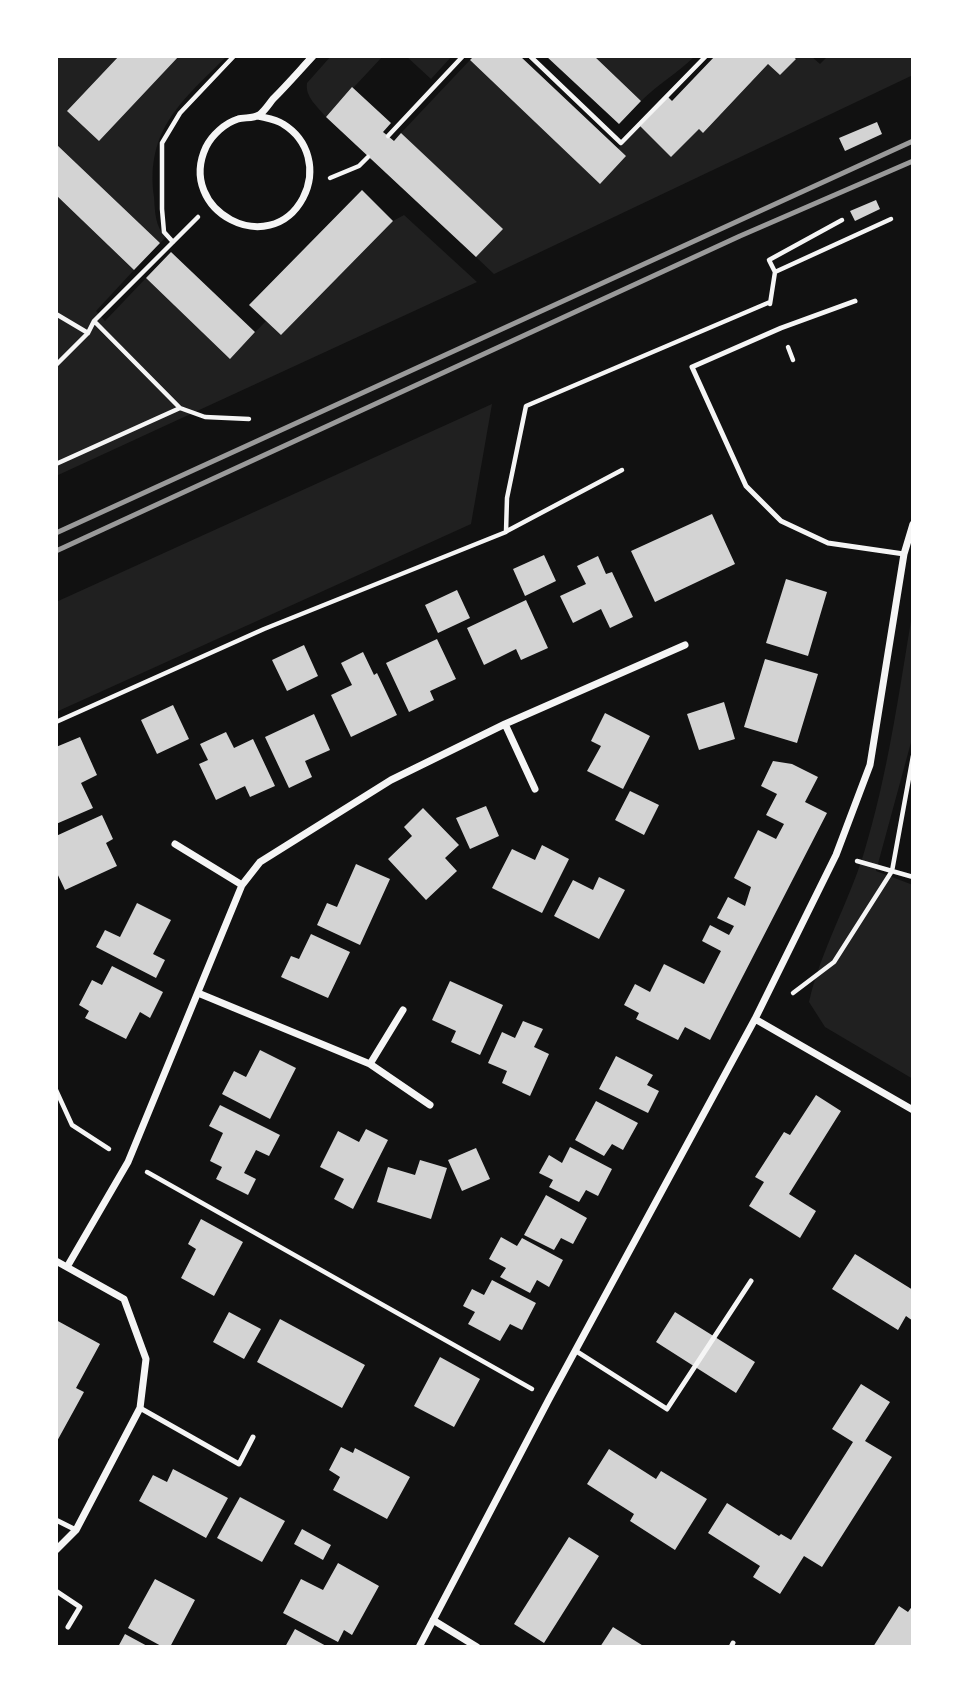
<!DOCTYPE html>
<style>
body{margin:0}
#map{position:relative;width:969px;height:1703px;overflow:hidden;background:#111;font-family:Poppins,sans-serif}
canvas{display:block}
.frame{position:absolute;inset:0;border:58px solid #fff;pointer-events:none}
</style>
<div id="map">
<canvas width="969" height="1703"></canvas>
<div class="frame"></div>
</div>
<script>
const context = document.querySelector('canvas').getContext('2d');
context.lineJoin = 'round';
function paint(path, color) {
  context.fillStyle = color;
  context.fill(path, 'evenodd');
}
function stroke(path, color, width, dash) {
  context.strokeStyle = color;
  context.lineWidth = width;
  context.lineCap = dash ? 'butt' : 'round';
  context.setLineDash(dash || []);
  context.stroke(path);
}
paint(new Path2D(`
 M56,56H227C183,100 145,129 154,197C155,211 155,227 166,237L160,243L56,144Z
 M331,56H383L326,117C317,106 305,97 307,83Z
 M406,56H452L431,79Z
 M594,56H695C678,73 658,84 641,101Z
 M792,56H811L820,64L828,56H913V75L494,274L476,257L502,229L401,133L470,60L600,183L618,149L640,126L672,156L699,129L703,133L768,64L780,75L795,59Z
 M56,195L134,270L96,311L105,321L146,278L230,358L266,321L281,335L393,221L404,215L477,282L56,476Z
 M492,404L471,524L56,712V602Z
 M913,609V735L876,871L913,885V1079L825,1027L809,1002C821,950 847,906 863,856C888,775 899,692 913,609Z`), '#202020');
paint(new Path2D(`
 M119,56H179L99,141L67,111Z
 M474,56H520L626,156L600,184L470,60Z
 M546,56H594L641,101L619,124Z
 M715,56H792L796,59L780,75L768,64L703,133L699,129L671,157L640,126L668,97L672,101Z
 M352,87L391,123L383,132L388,136L394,141L401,133L503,229L476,257L326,117Z
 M877,122L882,134L845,151L839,138Z
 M56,144L160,243L134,270L56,195Z
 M362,190L393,221L281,335L249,305Z
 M876,200L880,209L855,221L850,211Z
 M171,252L255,332L230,359L146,278Z
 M712,514L735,564L655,602L631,551Z
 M544,555L556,581L525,596L513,569Z
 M598,556L606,574L612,572L633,617L610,628L601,609L573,623L560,596L586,584L577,566Z
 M786,579L827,592L808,656L766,643Z
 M457,590L470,618L438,633L425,605Z
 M526,600L548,648L521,660L516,649L484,665L467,628Z
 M437,639L456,679L430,691L434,700L409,712L386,663Z
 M304,645L318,676L287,691L272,660Z
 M363,652L374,675L377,673L397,715L351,737L331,695L352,685L341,663Z
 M765,659L818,674L797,743L744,727Z
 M724,702L735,739L699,750L687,714Z
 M173,705L189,739L157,754L141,720Z
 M605,713L650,736L623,789L587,771L601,746L591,741Z
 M314,714L330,750L305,761L312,777L289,788L265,737Z
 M226,732L234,748L253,739L275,786L250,797L245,786L216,800L199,764L208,760L200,744Z
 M80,737L97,775L81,783L93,808L56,824V757L58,756L56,747Z
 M773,761L792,764L818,777L805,802L827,813L710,1040L685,1027L678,1040L636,1019L639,1013L624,1005L635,984L650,992L664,964L704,984L721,951L702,941L710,925L729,935L734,926L717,918L728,897L745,906L751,887L734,878L758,830L776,839L784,824L766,815L777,794L761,786Z
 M630,791L659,805L644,835L615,820Z
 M486,806L499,836L470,849L456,818Z
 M423,808L459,845L445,858L457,871L426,900L388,859L412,836L404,827Z
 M102,815L113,839L106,843L117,866L65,890L56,871V836Z
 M542,845L569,859L542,913L492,888L512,849L535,860Z
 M356,864L390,879L360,945L317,925L327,903L337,907Z
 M599,877L625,890L599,939L554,916L573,880L593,890Z
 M137,903L171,920L153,954L165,960L156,978L96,947L105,930L120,937Z
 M311,934L350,952L328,998L281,977L291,956L299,959Z
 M112,966L163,992L150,1018L140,1012L126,1039L85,1018L89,1011L79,1005L92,980L102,985Z
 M450,981L503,1005L480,1055L451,1042L456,1031L432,1020Z
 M523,1021L543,1029L534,1047L549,1054L530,1096L502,1083L507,1071L488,1063L502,1032L515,1038Z
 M260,1050L296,1068L270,1119L222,1094L234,1071L246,1077Z
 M616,1056L653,1075L647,1085L659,1091L648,1113L599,1089Z
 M816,1095L841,1111L789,1194L816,1211L800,1238L749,1206L764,1182L755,1177L784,1132L790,1135Z
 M596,1101L638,1123L623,1150L612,1144L604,1156L575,1140Z
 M220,1105L280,1135L269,1156L256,1150L244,1173L256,1179L248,1195L216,1179L222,1167L210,1161L223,1133L209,1126Z
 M366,1129L388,1140L353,1209L334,1199L344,1179L320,1167L338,1131L359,1142Z
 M570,1147L612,1169L598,1196L586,1190L579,1202L549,1187L553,1180L539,1173L549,1155L562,1163Z
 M476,1148L490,1179L462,1191L448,1160Z
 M420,1160L447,1168L431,1219L377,1202L388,1167L415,1175Z
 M546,1195L587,1218L573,1244L561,1238L554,1250L524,1235Z
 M201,1219L243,1242L214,1296L181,1278L196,1249L188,1244Z
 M501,1237L517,1246L522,1238L563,1260L549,1287L537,1280L530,1293L500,1277L506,1268L489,1259Z
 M855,1254L913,1290V1321L906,1316L898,1330L832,1289Z
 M492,1280L536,1303L522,1330L510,1324L500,1341L468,1324L475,1312L463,1306L472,1289L484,1295Z
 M229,1312L261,1329L244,1359L213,1342Z
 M675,1312L755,1362L736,1393L656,1342Z
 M280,1319L365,1365L342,1408L257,1362Z
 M56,1320L100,1344L76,1388L84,1392L56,1443Z
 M440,1357L480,1379L454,1427L414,1406Z
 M861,1384L890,1402L865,1441L892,1457L822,1567L804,1556L780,1594L753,1577L760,1566L708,1533L727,1503L779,1536L781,1534L791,1540L853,1442L832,1429Z
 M341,1447L353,1453L355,1448L410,1477L387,1519L333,1490L340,1477L329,1470Z
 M609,1449L656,1479L661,1471L707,1499L675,1550L630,1521L634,1514L587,1484Z
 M173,1469L228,1498L206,1538L139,1501L153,1475L167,1482Z
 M240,1497L285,1521L262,1562L217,1538Z
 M302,1529L331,1545L323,1560L294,1544Z
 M569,1537L599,1556L544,1643L514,1624Z
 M338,1563L379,1586L352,1635L344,1630L338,1642L283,1613L301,1579L323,1590Z
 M155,1579L195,1600L170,1647H163L128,1628Z
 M913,1605V1647H873L899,1606L908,1612Z
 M613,1627L645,1647H600Z
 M295,1629L328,1647H285Z
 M125,1634L149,1647H118Z`), '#d3d3d3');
stroke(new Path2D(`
 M530,56L621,143L706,56
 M388,136L463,56
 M330,178L359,166L368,157
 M173,242L164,232L162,209V143L180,113L234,56
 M775,272L891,219
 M770,304L775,272L769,260L842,220
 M56,314L88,333
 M94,321L180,408
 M788,347L793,360
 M56,365L88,333L94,321L198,217
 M56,464L180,408L205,417L249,419
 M507,531L622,470
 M56,722L264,629L506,532L507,498L526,406L770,302
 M857,861L913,877
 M793,993L834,962L892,871L913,756
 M56,1090L72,1125L109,1149
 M147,1172L532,1389`), '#f5f5f5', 4.5);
stroke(new Path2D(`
 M855,301L781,328L692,367L746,486L781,521L828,543L904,554
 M576,1351L667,1409L751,1281
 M140,1408L239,1464L253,1437
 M56,1520L76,1530
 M56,1591L80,1607L68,1627
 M731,1647L733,1643`), '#f5f5f5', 5);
stroke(new Path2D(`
 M258,116C266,118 276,119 283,124C309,140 317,171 303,198C270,260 176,211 206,147C212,135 225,123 238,119C244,117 253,119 259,115C264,112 269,104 273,99C287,85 300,70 313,56
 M505,724L535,789
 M175,844L242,885
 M198,993L370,1064L430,1105
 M755,1019L913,1110
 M370,1064L403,1010
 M56,1261L124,1299L146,1359L140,1408L76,1530L56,1550
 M67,1267L128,1162L242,885L260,862L391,780L505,724L685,645
 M433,1620L477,1647
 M419,1647L549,1399L755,1019L836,855L870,765L904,554L913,524`), '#f5f5f5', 7);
stroke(new Path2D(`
 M56,533L913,141
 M56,551L740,236L913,161`), '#9a9a9a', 5);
</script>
